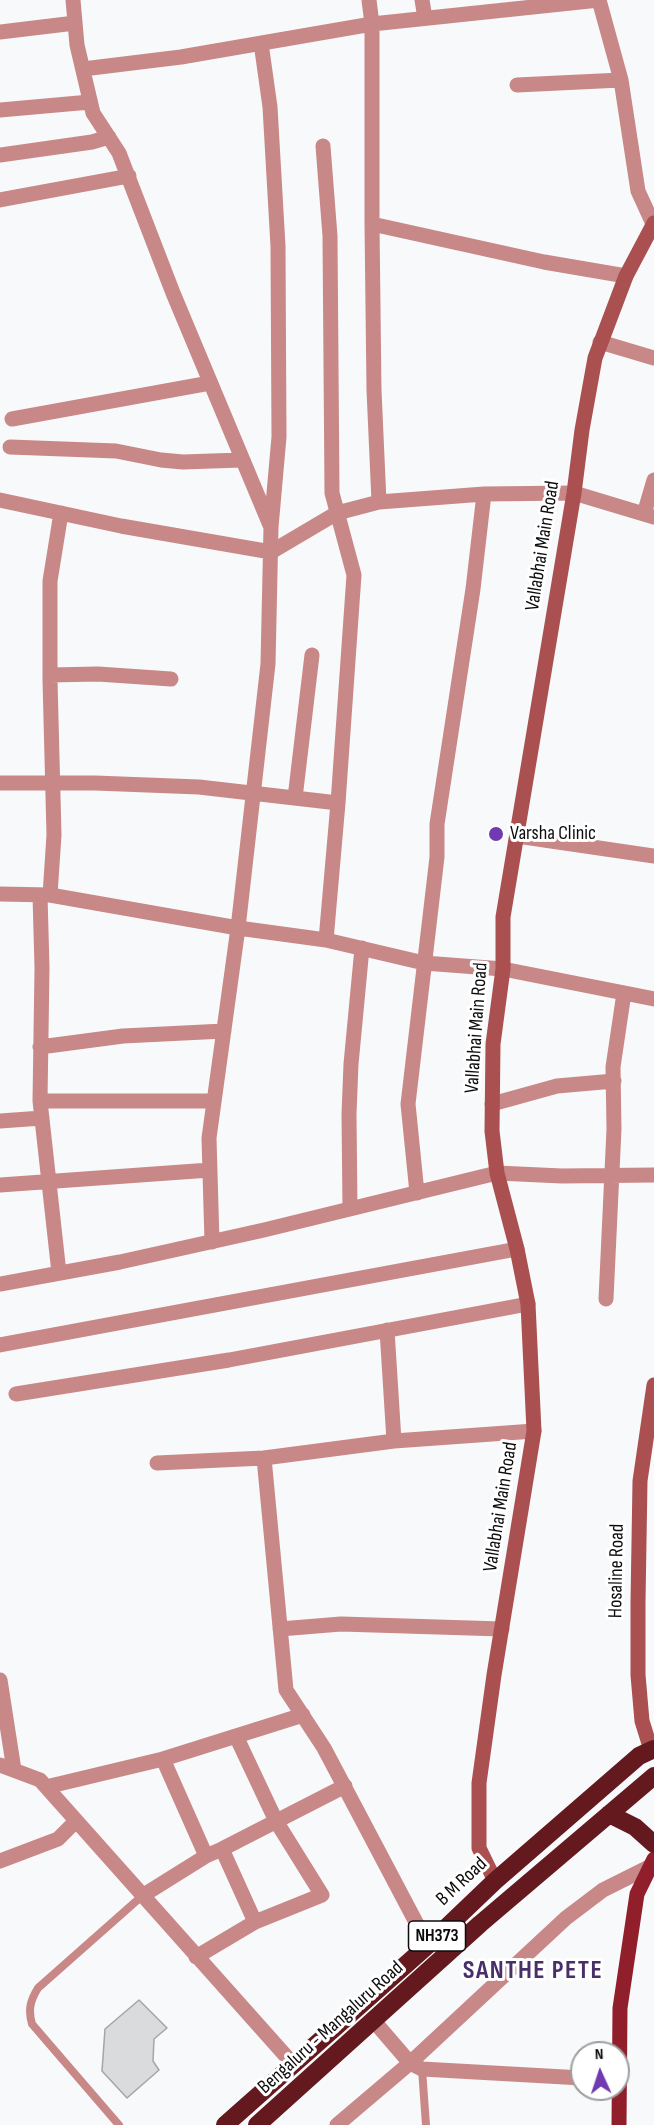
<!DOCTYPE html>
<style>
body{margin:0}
#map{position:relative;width:654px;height:2125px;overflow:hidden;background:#f8f9fb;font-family:"Sofia Sans Condensed",sans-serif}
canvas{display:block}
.north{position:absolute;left:570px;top:2041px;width:60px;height:60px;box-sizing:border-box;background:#fff;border:2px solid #9e9e9e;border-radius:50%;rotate:357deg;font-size:16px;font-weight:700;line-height:24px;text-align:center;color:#0c0c0d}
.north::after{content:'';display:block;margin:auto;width:21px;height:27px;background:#713ab0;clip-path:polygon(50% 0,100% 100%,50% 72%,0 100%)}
</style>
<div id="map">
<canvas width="654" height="2125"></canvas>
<div class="north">N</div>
</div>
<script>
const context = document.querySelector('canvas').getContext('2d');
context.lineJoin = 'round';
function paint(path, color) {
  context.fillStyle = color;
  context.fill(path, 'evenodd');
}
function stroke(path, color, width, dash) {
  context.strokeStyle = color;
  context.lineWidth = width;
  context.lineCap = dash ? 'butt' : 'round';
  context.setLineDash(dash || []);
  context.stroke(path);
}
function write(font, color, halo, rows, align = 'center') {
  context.font = font + ' "Sofia Sans Condensed",sans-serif';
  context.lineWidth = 6;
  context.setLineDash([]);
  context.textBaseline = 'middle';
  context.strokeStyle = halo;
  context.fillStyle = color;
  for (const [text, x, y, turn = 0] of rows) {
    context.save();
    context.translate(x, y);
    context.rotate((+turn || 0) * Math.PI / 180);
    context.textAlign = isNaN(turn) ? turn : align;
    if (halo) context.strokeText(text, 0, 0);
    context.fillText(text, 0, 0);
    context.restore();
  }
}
const building = new Path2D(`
 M139,2000L167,2028L154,2039L153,2061L159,2070L127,2098L102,2071L105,2029Z`);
paint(building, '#d9dbdd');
stroke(building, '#a4a5a7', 1.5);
stroke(new Path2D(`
 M422,2069L426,2125
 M119,2125L32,2024C28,2010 30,2001 38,1988L142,1896`), '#c88887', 8);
stroke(new Path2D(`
 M73,0L77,45L93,113L119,153L173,293L270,525
 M369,0L372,24V224L374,390L379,502
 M422,0L425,18
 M599,0L621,80L638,191L653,224
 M0,32L75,23
 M83,69L181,57L372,24L599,0
 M517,85L621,80
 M0,110L90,102
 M0,155L92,142L109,137
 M0,200L129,176
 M372,224L544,262L626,276
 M600,342L654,358
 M12,419L210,383
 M10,447L116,451L161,460L183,462L241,460
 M0,500L121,526L271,552L337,513L379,502L484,494L574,493L654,517
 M644,514L654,480
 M50,675L98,674L171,679
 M0,783H95L199,787L338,803L354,575L332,493L330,236L323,146
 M295,798L312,655
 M517,836L654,856
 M0,894L50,895L238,928L326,940L424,963L503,969L654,999
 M40,895L42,968L40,1101L59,1273
 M50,895L54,835L50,680V581L61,513
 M326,940L338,803
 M40,1047L123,1036L224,1031
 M40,1101H214
 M492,1104L557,1086L614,1081
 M0,1121L42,1118
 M0,1185L210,1170
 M417,1193L408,1104L437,857V824L473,589L484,494
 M350,1209L349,1114L351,1064L362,948
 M212,1242L209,1138L238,928L268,664L271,527L279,437L278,246L270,107L261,43
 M0,1284L120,1262L264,1230L497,1173L562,1176L654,1175
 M606,1299L614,1129L613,1067L624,993
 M387,1330L394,1441L264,1458L286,1690L324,1748L428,1945
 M0,1345L517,1249
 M16,1394L229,1360L528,1304
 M394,1441L534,1431
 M157,1463L264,1458
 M280,1629L341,1624L502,1629
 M0,1680L14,1770
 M236,1736L276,1821L322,1895L255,1922
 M0,1765L40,1780L293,2064
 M46,1787L163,1759
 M222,1849L206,1856L163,1759L303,1715
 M0,1861L58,1839L76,1821
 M142,1896L206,1856
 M196,1957L255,1922L222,1849L345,1786
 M373,2020L410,2063L422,2069L582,2078
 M337,2125L410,2063L566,1918L603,1890L649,1867`), '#c88887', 15);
stroke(new Path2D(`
 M651,1750L642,1721L638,1675V1602L640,1481L654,1385
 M495,1881L479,1848V1783L494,1675L534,1431L528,1304L517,1249L497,1173L492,1131L493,1044L503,969V917L574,493L582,430L595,358L626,276L654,223`), '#aa5051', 15);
stroke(new Path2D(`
 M619,2125L620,2008L637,1894L654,1859`), '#911f2b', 15);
stroke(new Path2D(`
 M609,1814L635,1827L654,1844
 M225,2125L428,1945L495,1881L639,1756L654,1749
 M257,2125L480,1924L654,1776`), '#63191e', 18);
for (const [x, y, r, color] of [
 [496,834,8,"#713ab0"]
]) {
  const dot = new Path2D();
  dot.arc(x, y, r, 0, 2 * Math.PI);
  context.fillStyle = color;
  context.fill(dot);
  stroke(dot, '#fff', 2);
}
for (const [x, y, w] of [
 [437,1936,57]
]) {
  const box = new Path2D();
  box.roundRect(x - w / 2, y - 15, w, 30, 4.5);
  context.fillStyle = '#fff';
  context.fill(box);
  stroke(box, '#0c0c0d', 1.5);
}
write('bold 18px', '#0c0c0d', null, [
 ["NH373",437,1936]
]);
write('20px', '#0c0c0d', '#fff', [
 ["Vallabhai Main Road",543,546,-81],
 ["Vallabhai Main Road",477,1028,-86],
 ["Vallabhai Main Road",501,1507,-81],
 ["Hosaline Road",617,1571,-89],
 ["B M Road",462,1882,-43],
 ["Bengaluru - Mangaluru Road",331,2028,-42]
]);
write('20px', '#0c0c0d', '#fff', [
 ["Varsha Clinic",510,834]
], 'left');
context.letterSpacing = '1.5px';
write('bold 26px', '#482f6a', '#fff', [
 ["SANTHE PETE",533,1971]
]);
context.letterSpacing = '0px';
</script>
